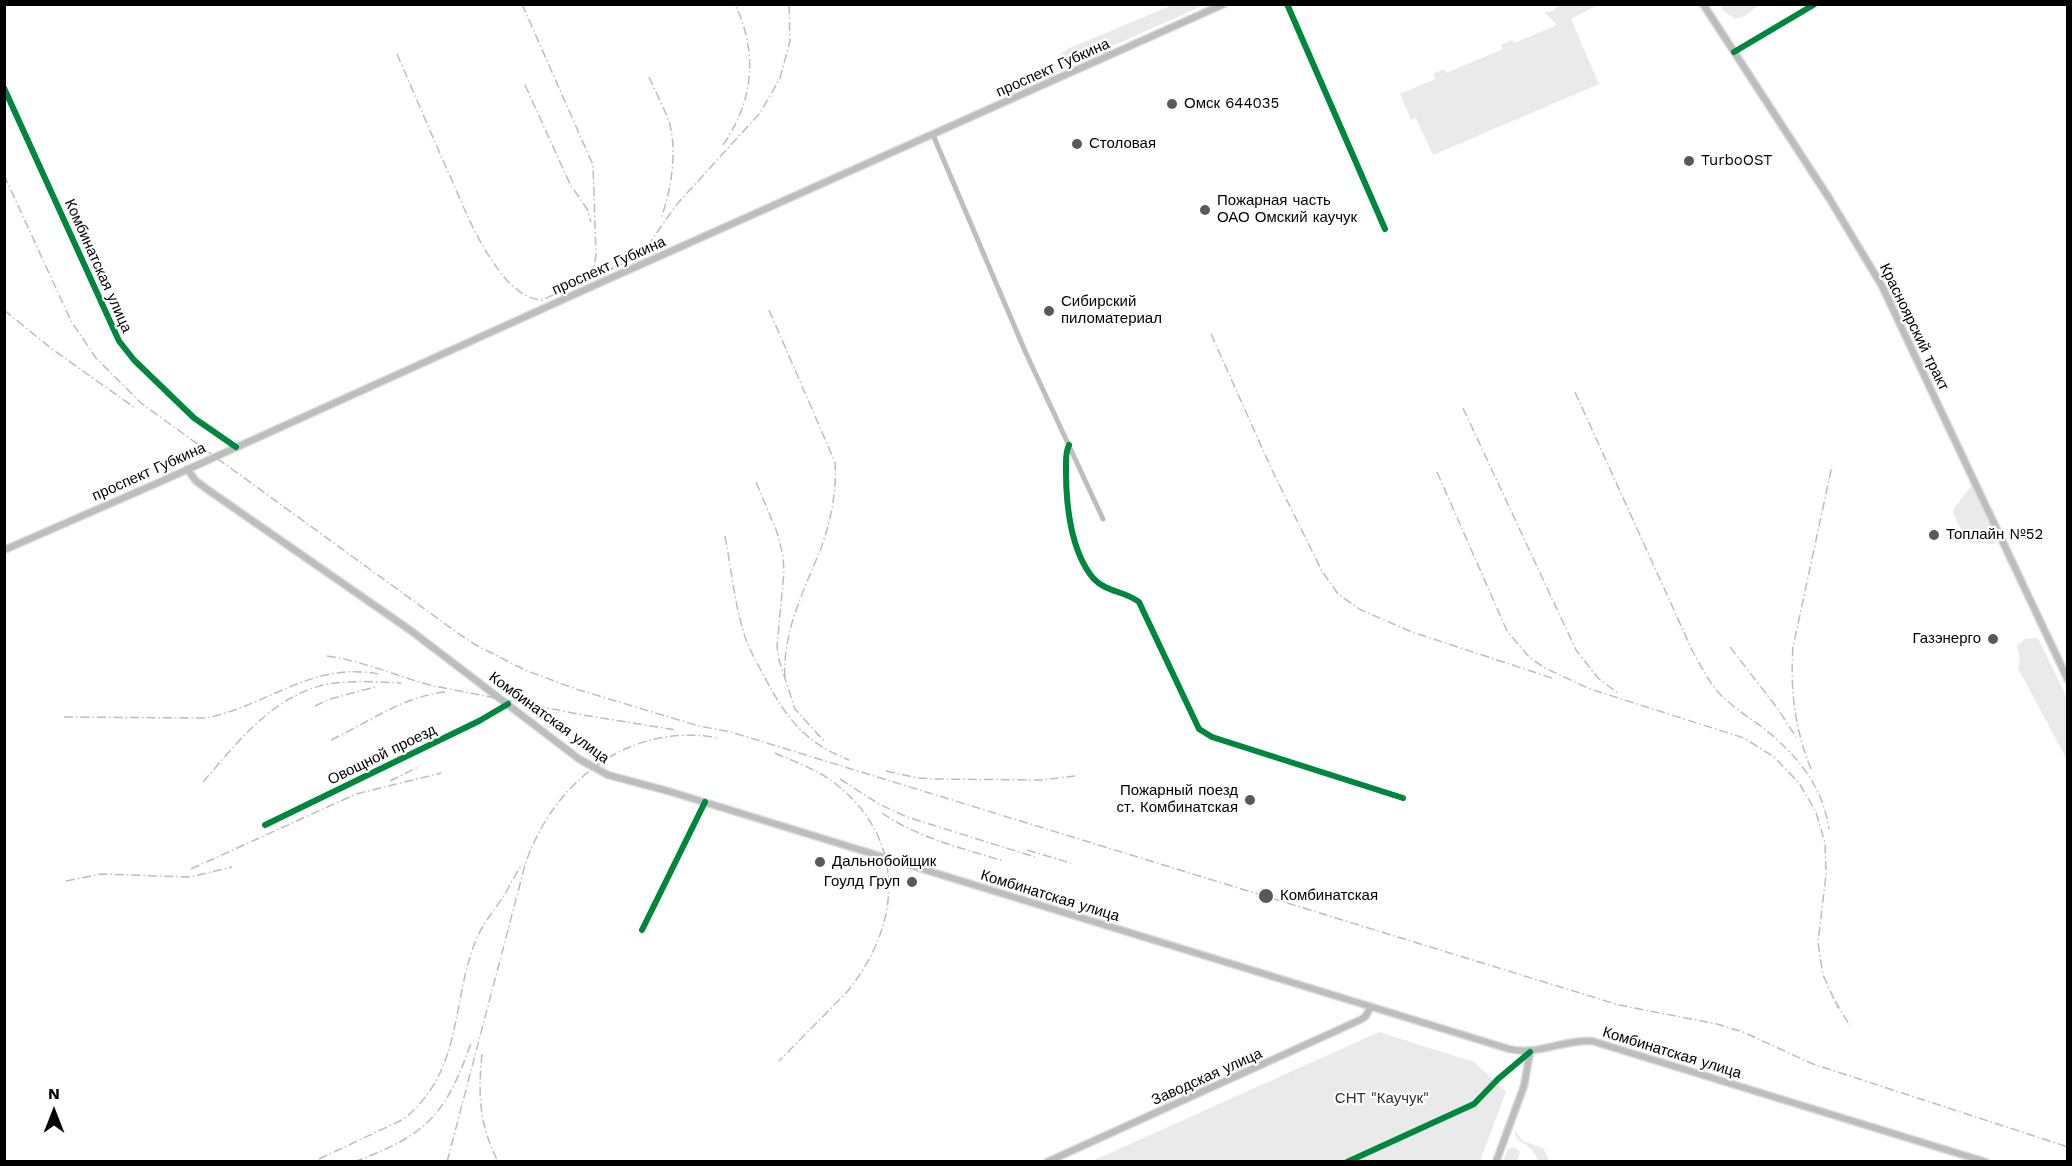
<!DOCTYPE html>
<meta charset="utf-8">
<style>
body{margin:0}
#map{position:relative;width:2072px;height:1166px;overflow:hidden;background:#fff;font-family:"Work Sans",sans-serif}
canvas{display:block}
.frame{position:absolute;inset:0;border:6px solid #000;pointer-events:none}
.north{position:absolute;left:24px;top:1082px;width:60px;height:60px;-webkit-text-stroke:4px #fff;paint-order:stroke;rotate:0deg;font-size:16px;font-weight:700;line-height:24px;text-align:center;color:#000}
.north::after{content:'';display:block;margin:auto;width:21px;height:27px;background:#000;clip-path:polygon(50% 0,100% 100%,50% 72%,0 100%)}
</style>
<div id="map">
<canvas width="2072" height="1166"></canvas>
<div class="frame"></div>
<div class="north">N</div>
</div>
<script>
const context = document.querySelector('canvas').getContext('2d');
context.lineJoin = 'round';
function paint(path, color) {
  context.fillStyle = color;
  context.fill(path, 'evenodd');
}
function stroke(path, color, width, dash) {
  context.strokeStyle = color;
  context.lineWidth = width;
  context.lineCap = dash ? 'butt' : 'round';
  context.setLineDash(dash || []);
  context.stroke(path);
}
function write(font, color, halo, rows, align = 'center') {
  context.font = font + ' "Work Sans",sans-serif';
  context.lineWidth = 4.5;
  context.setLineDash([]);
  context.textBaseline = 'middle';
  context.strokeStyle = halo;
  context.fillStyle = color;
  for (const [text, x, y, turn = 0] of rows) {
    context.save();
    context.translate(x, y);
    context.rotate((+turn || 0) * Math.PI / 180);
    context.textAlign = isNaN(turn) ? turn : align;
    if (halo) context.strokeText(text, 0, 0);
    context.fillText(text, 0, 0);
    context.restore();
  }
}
paint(new Path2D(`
 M1175,4L1204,5L1115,45L1089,54L1073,65L1064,67L1058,66L1055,59L1067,49Z
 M1559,5H1598L1571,19L1599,84L1433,155L1416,118L1411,120L1400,94L1435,79L1433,74L1444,69L1446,73L1503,49L1501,45L1512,40L1514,43L1557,25L1544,12L1553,11Z
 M1725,5V4L1759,5L1745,16L1735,19L1722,10V6Z
 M1972,485L1998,540L1994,544L1968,542L1965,539L1953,512L1954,508Z
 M2038,638L2067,698V760L2018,668L2020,659L2017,646L2025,639Z
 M1379,1032L1474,1062L1506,1092L1480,1161L1090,1162Z
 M1515,1130L1522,1140L1544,1149L1549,1161H1539C1536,1157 1534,1152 1530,1148C1523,1142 1515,1141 1515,1130Z
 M1514,1147L1520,1152L1517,1161H1503L1508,1149Z`), '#eaeaea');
const major = new Path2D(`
 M1703,4L1829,198L1882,286L2068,680
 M187,469L196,481L211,492L410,630L579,759L608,775L668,791L1509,1049C1538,1056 1563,1039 1592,1041L1986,1162
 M4,550L162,481L593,286L1224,4
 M1047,1162L1360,1020L1365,1017L1371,1007
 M1496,1162L1524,1086L1530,1052`);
stroke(major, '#dbdbdb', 9);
stroke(new Path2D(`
 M1287,4L1385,229
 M1734,52L1815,4
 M4,88L119,341L134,360L194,418L236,447
 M933,135L1025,351L1103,519
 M1069,445C1065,453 1066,462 1066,472C1066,505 1071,553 1094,579C1106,592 1125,591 1139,602L1199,729L1212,737L1403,798
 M265,825L479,721L508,704
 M642,930L705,802
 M1347,1162L1474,1104L1498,1079L1530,1052`), '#bebebe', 5);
stroke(major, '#bdbdbd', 6);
stroke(new Path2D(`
 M522,4L593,165L596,255L594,267L583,280
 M397,54C415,95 432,136 450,176C463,206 475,236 493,262C504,279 521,299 542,300L636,258L651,241L677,204L760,113L780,78L790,41L789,4
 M649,77C656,93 665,109 670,125C677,153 671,192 661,218
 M525,85L570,184L587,209L591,222
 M723,145C754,100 758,53 735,4
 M4,175L71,321L96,358L141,403L459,634L476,645L525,670L576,689L699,726L731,732L1619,1005L1717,1024L1743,1032L1813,1064L2068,1147
 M4,310L52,349L135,408
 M769,310L835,462C837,491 831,520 821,548C804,591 782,632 785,679
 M1211,334L1272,470L1322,571L1338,594L1361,610L1412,632L1552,678
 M1575,392L1693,652C1701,666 1708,680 1718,692C1731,706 1747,716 1762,727C1797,755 1822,784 1829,829
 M1463,408L1576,650L1598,678L1619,694
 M1437,472L1507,631L1530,658L1545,668L1590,689L1744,738L1774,757L1799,783L1816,812L1825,843L1826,875L1818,942L1823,975L1838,1008
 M756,482L777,532L783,556L784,572L777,646L779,660L795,709L824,741
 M725,536C731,567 734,600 743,630C747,646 756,661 764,676C786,717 803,742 849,760
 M1730,647L1778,709L1796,737
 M327,656C364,661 398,677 434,686L583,715L676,730
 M315,706L330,699L375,687
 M64,717L206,718C267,706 313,661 378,674
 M331,740C369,722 402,697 445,692
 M775,753C795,762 819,770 837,785C908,842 901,927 846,993L779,1061
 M1811,769C1795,730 1790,690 1793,647L1832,466
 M886,771L918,778L935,779L1041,780L1075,776
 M840,779L879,804L907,817L1035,857
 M390,781L420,766
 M203,782C237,743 273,695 328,684C352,680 377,682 401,683
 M882,813C918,838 962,848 1003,861
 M1027,850L1071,863
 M191,869L356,794L441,773
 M66,881L101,874L190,877L232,867
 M1835,1001L1850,1026
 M482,1054C478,1096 479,1123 498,1162
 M319,1159L404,1119C462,1071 451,1008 474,945C481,925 494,911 505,894C510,885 515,875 521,866
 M354,1162C426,1135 445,1117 471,1043
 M447,1162L525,865C552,783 629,721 718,738`), '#bdbdbd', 1.5, [9, 3, 1.5, 3]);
stroke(new Path2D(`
 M1287,4L1385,229
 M1734,52L1815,4
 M4,88L119,341L134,360L194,418L236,447
 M1069,445C1065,453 1066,462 1066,472C1066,505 1071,553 1094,579C1106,592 1125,591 1139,602L1199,729L1212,737L1403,798
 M265,825L479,721L508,704
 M642,930L705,802
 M1347,1162L1474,1104L1498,1079L1530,1052`), '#00873e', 6);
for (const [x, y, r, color] of [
 [1172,104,6,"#595959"],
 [1077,144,6,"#595959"],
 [1689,161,6,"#595959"],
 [1205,210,6,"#595959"],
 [1049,311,6,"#595959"],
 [1934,535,6,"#595959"],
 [1993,639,6,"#595959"],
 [1250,800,6,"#595959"],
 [820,862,6,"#595959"],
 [912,882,6,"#595959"],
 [1266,896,8,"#595959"]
]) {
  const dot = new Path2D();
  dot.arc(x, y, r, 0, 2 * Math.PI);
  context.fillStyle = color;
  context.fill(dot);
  stroke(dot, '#fff', 2);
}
write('15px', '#000', '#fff', [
 ["проспект Губкина",1053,68,-24],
 ["Комбинатская улица",98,266,66],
 ["проспект Губкина",609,266,-24],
 ["Красноярский тракт",1914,327,64],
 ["проспект Губкина",149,472,-24],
 ["Комбинатская улица",549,718,36],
 ["Овощной проезд",382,755,-26],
 ["Комбинатская улица",1050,896,17],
 ["Комбинатская улица",1672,1053,17],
 ["Заводская улица",1207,1077,-24]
]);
write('15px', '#000', '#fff', [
 ["Омск 644035",1184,104],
 ["Столовая",1089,144],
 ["TurboOST",1701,161],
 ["Пожарная часть",1217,201],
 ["ОАО Омский каучук",1217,218],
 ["Сибирский",1061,302],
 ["пиломатериал",1061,319],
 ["Топлайн №52",1946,535],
 ["Газэнерго",1981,639,"right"],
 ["Пожарный поезд",1238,791,"right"],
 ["ст. Комбинатская",1238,808,"right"],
 ["Дальнобойщик",832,862],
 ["Гоулд Груп",900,882,"right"],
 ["Комбинатская",1280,896]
], 'left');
write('15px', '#2f2f2f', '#fff', [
 ["СНТ \"Каучук\"",1382,1099]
]);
</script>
